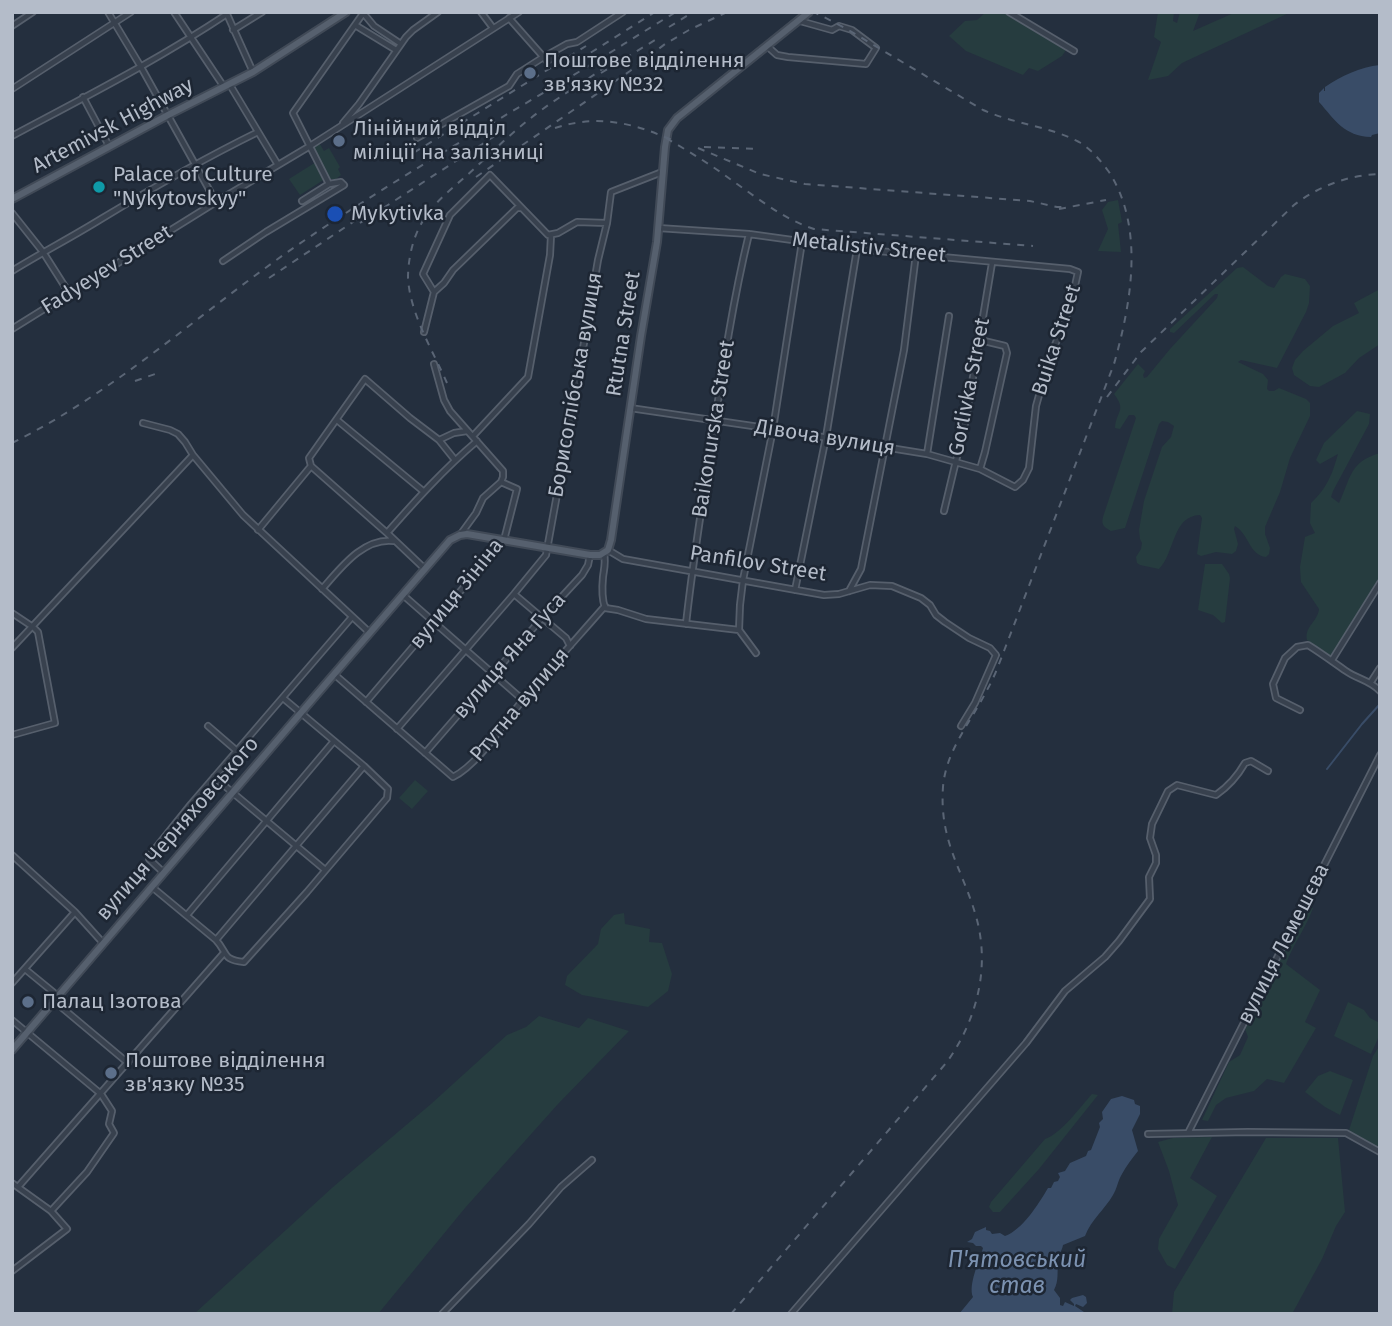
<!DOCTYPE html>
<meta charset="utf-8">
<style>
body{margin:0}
#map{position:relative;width:1392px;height:1326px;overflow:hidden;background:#242f3e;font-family:"Fira Sans",sans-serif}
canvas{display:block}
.frame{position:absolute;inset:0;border:14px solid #b4bcc9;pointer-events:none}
</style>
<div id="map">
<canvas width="1392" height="1326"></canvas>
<div class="frame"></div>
</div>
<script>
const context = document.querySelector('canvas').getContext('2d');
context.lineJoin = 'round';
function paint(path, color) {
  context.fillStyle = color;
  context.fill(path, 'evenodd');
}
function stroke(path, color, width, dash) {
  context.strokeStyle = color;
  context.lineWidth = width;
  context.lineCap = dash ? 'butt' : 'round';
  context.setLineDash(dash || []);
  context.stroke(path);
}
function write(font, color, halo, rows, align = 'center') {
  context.font = font + ' "Fira Sans",sans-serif';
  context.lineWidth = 5;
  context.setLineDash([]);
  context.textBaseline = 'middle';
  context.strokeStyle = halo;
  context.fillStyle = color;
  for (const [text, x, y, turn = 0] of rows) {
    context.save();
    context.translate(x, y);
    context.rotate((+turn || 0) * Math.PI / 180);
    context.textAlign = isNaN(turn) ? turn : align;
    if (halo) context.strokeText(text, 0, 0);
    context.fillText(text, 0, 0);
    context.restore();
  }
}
paint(new Path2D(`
 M986,12H1011L1070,44L1062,56L1038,71L1029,68L1023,75L966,51L949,36L965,21L977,20Z
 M1158,12H1174L1173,21L1177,23L1180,12H1200L1193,31L1236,12H1291L1182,63L1168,76L1148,80L1161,42L1154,37Z
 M318,141L324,151L329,148L340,167L338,169L341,175L336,179H326L310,146Z
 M316,162L325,179L300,195L289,179Z
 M1118,200L1122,222L1118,224L1121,252L1098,251L1108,229L1102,210L1108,202Z
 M1243,267L1268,286L1274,288L1281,277L1285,274L1305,279L1310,286L1309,303L1306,312L1277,368L1241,360L1238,362L1263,374L1268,380L1267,389L1269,391H1274L1279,388L1306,399L1310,403V416L1290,458L1280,492L1265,527V534L1270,548L1269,554L1266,557C1249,555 1249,534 1235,526L1234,529L1238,544L1236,551L1232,554L1216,552L1201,556L1197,554L1202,518L1200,515C1172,516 1175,553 1159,569L1140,565L1137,563L1136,557L1141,549L1142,543L1140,539L1139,530L1144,501L1162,447L1171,437L1174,426L1168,422L1162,421L1159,424L1125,528L1111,531C1104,527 1101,525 1103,517L1136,418L1134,415H1129L1120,429L1115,428C1116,411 1127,411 1114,394L1138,364L1145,371L1143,375L1144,378L1147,377L1170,349L1217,298L1218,294H1215L1174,333L1170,332V329L1237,268Z
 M1380,289V344L1359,358L1345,373L1319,387L1310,386L1294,375L1292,368L1295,360L1303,351L1333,326L1359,313L1354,303Z
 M1357,411L1370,414L1369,424L1333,491L1331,497L1339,503C1351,478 1349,462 1380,453V583L1332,657L1307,640C1304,627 1318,621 1319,609L1301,582L1300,567L1305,537L1315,533L1310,523L1311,503C1327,488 1332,475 1338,454L1320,464L1316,460L1324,443Z
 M1205,564H1222L1229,574L1230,578L1225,622L1222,623L1213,615L1198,610Z
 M415,780L428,791L412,809L399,798Z
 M1307,906L1313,908C1306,928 1293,944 1286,964L1320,990L1305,1022L1316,1028L1284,1083L1267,1079L1254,1091L1226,1098L1216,1105L1208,1121L1202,1120L1229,1062L1240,1055L1248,1037L1245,1029Z
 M624,913L625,924L650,929L649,942L662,943L672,974L668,991L648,1007L582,995L565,985L567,976L598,944L601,929L614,915Z
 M1348,1002L1364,1010L1370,1018L1380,1023V1034L1371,1054L1334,1036Z
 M539,1016L579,1028L588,1018L629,1031L558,1104L465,1208L378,1314H194L333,1187L431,1104L507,1035L526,1027Z
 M1380,1045V1150L1357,1137L1349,1130L1373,1056Z
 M1330,1071L1353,1080L1340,1115L1325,1107L1305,1092L1318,1076Z
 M1092,1094L1098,1095L1039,1169L1000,1212H993L989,1207L991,1202L1045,1139C1062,1133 1080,1107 1092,1094Z
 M1212,1137L1190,1178L1217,1196L1175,1269L1167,1265L1158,1249L1159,1239L1178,1205L1169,1171L1158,1142L1173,1138Z
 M1266,1138H1338L1345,1212L1336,1226L1322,1259L1292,1314H1172L1174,1292Z`), '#263c3f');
paint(new Path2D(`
 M1380,65V133L1372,135L1371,137C1344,136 1335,120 1319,102V93L1324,88V91H1325V87C1341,76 1360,67 1380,65Z
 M1122,1096L1134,1100L1135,1104L1140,1106V1114L1132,1130L1138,1151C1132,1159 1126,1166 1122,1174C1118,1180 1117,1189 1113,1195C1105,1209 1091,1220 1085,1236L1063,1245C1062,1251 1058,1255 1058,1262C1057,1272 1059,1281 1054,1290L1060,1298V1305L1063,1306L1065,1302L1074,1306V1304L1070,1300L1072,1298L1083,1295L1086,1297L1087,1303L1083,1307L1076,1304L1075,1306L1087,1314H959L973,1297C968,1285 979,1262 983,1248L981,1246H976L973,1243L967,1242L972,1239L975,1232L986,1227V1230L990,1231L992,1234L1000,1233L1005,1236C1022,1230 1038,1205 1048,1188H1051L1054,1182L1058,1181L1060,1177L1058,1173L1065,1171L1070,1163L1086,1156L1088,1151L1091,1150L1100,1127L1099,1123L1103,1119L1102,1112L1111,1099Z`), '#394c67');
stroke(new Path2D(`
 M1327,769L1362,724L1380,704`), '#394c67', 2);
const minor = new Path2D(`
 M108,12L141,67L216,202
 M174,12L224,87
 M226,12L253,72
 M481,12L493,28
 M1009,12L1074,51
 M364,14L374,26L401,44
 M509,18L547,61L555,57
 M355,25L396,50
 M12,26L33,12
 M233,30L262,12
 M767,46L777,55L788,57L866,64L876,48L852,30L839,26L832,30L800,21
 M230,85L278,165
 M12,89L131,12
 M83,97L109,146
 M343,123L359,104L406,37L413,30L438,12
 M12,136C85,97 158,60 227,14
 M417,138L509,86L517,74L542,58L567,44L577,42L623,12
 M344,185L341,182L329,184L293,113L364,12
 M302,201L329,184
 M12,213L43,252L69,293
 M223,261L266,232L344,185
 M12,271C41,253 72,237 101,219C154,187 203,159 258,132
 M434,292L444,283L453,270L517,208H521
 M12,329L216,202L310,146L519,12
 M424,332L434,292L423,274L450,215L490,175L548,235L558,233L577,222L607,223
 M434,364L444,400L450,411L503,471V477L501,482L483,498L476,513L460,535
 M630,408L773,429L927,454L980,469L1015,487L1023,480L1029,468L1036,406L1048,363L1071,304L1078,272L1070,269L857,249L749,234L658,228
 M337,420L423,491
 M143,423L170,430L178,434L185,442L193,455L243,515L370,633
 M473,436L528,377L550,255L551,235
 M439,440L454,433L467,431
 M927,454L949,316
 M311,466L387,533L425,569
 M980,469L985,452L1007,353L1005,346L980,340
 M944,511L966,419L992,263
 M258,530L311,466L309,458L365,379L410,418L439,440L455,460
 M387,533C416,500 444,469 477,441
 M608,550L623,559L824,595L839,594L870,585L892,586L921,598L930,605L936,615L945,622L969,638L990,648L996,655L975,703L961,726
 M604,554C606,562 604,569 603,577C602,587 602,599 605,608L618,610L646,619L739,630
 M322,589C340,569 363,537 394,541
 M795,590L826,437L857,249
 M849,591L861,569L904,350L916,254
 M514,594L566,638L570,646
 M403,595L523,700
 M12,613L33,627L38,632L55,723L12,735
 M686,624C693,560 703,497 713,434C723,367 733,300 749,234
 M739,630L740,605L743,580L773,429L802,242
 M739,630L756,653
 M12,648L193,455
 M1332,660L1380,583
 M334,674L453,777C479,764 503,724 522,701C549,669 577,638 605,606
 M1371,682L1380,668
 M366,702L504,540L517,489L501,482
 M1300,710L1276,698L1273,684L1285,658L1297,647L1308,645C1321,653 1333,662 1346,671C1357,679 1370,680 1380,691
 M208,726L237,751
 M397,729L514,594L546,555L577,384L598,260L607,223L611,192L662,172
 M425,753L542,618L582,575L588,565L590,555
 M214,777L324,869
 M12,855L75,912L103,943
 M164,873L149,859L150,855L191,804L352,617
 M152,887L216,940C228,953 222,960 244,962L307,892L387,798L388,789L364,766L283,698
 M187,915L334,741
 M216,940L364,766
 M25,969L58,996
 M12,983L75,912
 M54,1001L128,1063
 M12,1020L101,1094L112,1111L109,1124L114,1133L87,1172L51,1211
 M1188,1133L1380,755
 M1148,1134L1248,1132L1346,1133L1380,1152
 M12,1183L51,1211L67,1229L12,1271
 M18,1187L223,954
 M442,1314L529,1224L561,1187L592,1160
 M791,1314L1026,1043L1065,991L1105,957L1119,941L1150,899L1149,877L1156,863V855L1150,838L1152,824L1168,791L1177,785L1216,795C1229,786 1237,777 1245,763L1251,761L1268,771`);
const major = new Path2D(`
 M12,199L168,115L253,72L346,12
 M12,1050L317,694L450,540L460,535L467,534L590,555H600L608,550L611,540L641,336L657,242L665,147L668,130L677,118L809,12`);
stroke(minor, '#565f6c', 8);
stroke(major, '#414a57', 10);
stroke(minor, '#38414e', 4.5);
stroke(major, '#56606e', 6);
stroke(new Path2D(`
 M669,27L693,12
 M579,60L655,12
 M601,73L660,37
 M555,128C582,119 609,119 637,127C649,130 661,136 673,140
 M666,138C688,151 710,164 730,179C756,197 783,219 814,229L1033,246
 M704,147L757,149
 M698,148L760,174L805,184L1030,201L1057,207H1068
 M402,160L586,46
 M476,177L630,71L665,44L689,30L727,12
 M1059,209L1106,200
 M360,223L501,132
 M269,278L365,214
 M135,381L158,373
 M447,383C433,351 410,314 408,278C408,261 412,241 420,226C433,201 456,186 475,168C496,148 517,128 540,111C562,95 585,81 607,66
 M1107,397L1141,352L1294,205C1319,186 1348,175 1380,174
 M12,443C119,390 206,307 305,240C391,182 482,129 572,76C607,55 641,33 676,12
 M731,1314L947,1062C976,1021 990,970 977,920C964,871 939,843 943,787C946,750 971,722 987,690C994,678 999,664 1004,651L1114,364C1131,304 1145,228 1109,172C1100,160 1092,150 1079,142C1049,126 1014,124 983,110L845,28L814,12`), '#5a6575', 2, [7, 7]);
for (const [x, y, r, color] of [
 [530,73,7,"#5c6f8a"],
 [339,141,7,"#5c6f8a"],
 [99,187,7,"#0f9aa8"],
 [335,214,9,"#1a4fb4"],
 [28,1002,7,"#5c6f8a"],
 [111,1073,7,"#5c6f8a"]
]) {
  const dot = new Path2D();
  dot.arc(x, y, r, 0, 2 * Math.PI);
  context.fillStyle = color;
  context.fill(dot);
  stroke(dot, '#1d2633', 2.5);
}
write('21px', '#b4bcc9', '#1d2633', [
 ["Поштове відділення",544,61],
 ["зв'язку №32",544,85],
 ["Лінійний відділ",353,129],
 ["міліції на залізниці",353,153],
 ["Palace of Culture",113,175],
 ["\"Nykytovskyy\"",113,199],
 ["Mykytivka",351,214],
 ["Палац Ізотова",42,1002],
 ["Поштове відділення",125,1061],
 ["зв'язку №35",125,1085]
], 'left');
write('21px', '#b4bcc9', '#1d2633', [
 ["Artemivsk Highway",113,126,-28],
 ["Metalistiv Street",869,248,6],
 ["Fadyeyev Street",107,270,-32],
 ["Rtutna Street",624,334,-81],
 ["Buika Street",1057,340,-72],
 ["Борисоглібська вулиця",576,385,-80],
 ["Gorlivka Street",970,387,-79],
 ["Baikonurska Street",714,429,-81],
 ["Дівоча вулиця",825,438,9],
 ["Panfilov Street",758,564,9],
 ["вулиця Зініна",457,594,-51],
 ["вулиця Яна Гуса",510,656,-49],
 ["Ртутна вулиця",520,705,-50],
 ["вулиця Черняховського",178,829,-49],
 ["вулиця Лемешєва",1284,944,-63]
]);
write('italic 23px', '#7c92b1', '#1d2633', [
 ["П'ятовський",1017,1261],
 ["став",1017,1287]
]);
</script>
